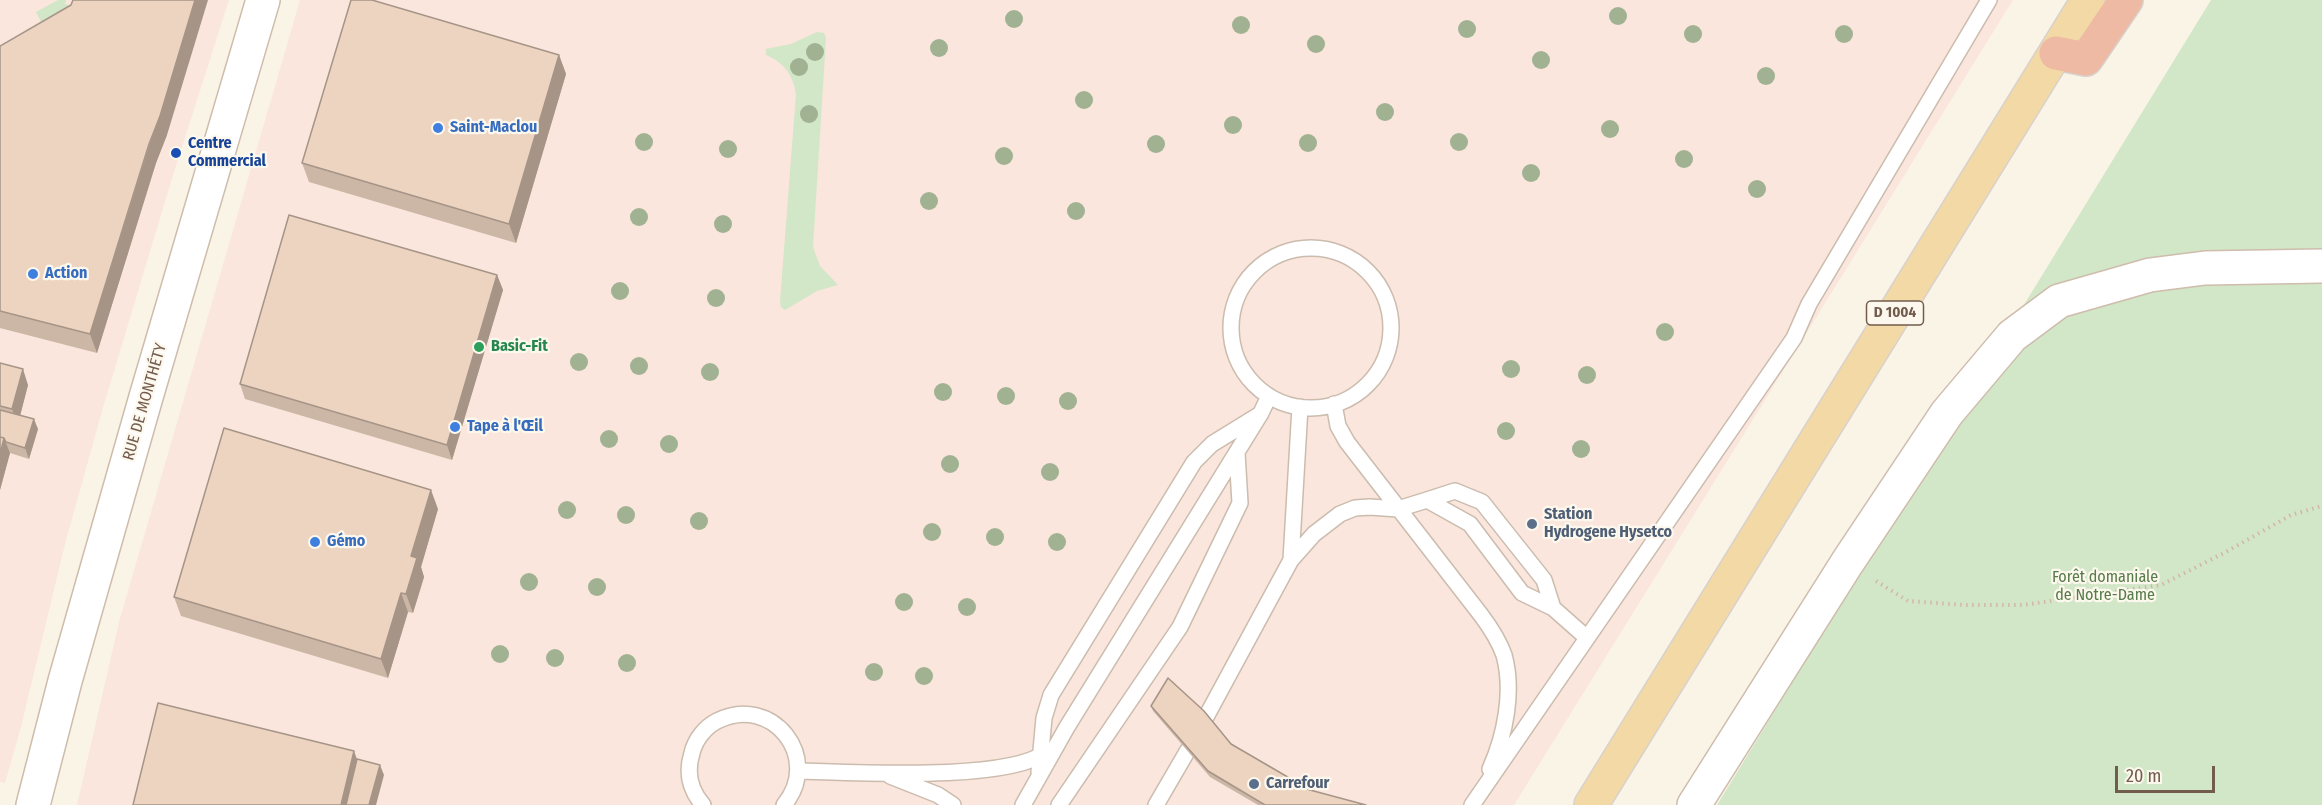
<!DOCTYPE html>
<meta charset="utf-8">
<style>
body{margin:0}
#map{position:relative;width:2322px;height:805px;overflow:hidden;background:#faf4e7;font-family:"Fira Sans Condensed",sans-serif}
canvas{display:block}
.scale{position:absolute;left:2115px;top:766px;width:100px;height:27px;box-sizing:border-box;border:3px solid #725c4e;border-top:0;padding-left:8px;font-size:18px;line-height:21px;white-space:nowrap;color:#725c4e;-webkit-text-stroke:4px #fdf8ed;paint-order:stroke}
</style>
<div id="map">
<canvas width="2322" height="805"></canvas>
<div class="scale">20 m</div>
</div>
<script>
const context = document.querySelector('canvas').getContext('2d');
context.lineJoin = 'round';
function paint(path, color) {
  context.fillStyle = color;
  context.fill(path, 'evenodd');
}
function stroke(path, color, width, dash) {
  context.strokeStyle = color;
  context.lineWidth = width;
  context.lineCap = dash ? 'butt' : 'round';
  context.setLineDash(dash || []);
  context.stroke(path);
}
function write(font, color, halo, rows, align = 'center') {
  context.font = font + ' "Fira Sans Condensed",sans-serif';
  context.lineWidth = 4.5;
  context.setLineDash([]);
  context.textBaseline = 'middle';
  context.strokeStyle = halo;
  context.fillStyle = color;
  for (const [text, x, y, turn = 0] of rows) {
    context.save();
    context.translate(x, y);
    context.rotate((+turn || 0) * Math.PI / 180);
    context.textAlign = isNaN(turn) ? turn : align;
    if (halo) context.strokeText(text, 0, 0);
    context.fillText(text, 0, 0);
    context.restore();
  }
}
paint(new Path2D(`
 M0,0H229L174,172L102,411L65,544L21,727L5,783L0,782Z
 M300,0H2013L1514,805H77L119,622Z`), '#fae6dc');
paint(new Path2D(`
 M58,0H66L65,4L83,10L50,40L36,12Z
 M2211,0H2322V805H1717Z
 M817,32L824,33L826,38L813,247L820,266L838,285L817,291L785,310L781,307L780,302L796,94C793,75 784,62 766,55V49L791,44Z`), '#d2e7c7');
const lane = new Path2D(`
 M1231 328a80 80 0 1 1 160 0a80 80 0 1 1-160 0Z
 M1334,404L1338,426L1347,442L1481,615C1490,627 1499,641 1504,655C1514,691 1505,736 1490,769
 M1427,500L1455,491L1482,502L1544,580L1553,608
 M1291,560L1300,407
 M1206,717L1291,560L1314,534L1340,514L1355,508L1370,507L1398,509L1427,500L1470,524L1522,593L1553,608L1587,638
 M798,771C851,772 1008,782 1046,752
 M1039,772L1044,718L1051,695L1194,462L1212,444L1259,415
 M890,776L938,795L953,805
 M703,805C690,790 686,772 692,753C695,740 705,727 717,721C772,693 823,758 784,805
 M1023,805L1067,727L1261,413L1269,396
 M1059,805L1180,627L1240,503L1237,453
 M1156,805L1188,750
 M1472,805L1794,338L1809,304L1989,0`);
const secondary = new Path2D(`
 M33,805L65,681L146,397L263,0
 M1694,805L1847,563L1947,413L2012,336L2059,301L2150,275L2205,268L2322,266`);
const primary = new Path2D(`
 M1591,805L2088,0`);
const highway = new Path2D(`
 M2056,53L2086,59L2126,0`);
stroke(lane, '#cbbcae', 18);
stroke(secondary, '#cebcac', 36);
stroke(primary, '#d8d1cd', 36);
stroke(highway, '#d8d1cd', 36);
stroke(new Path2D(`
 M1876,581L1908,601L1965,605H2023L2161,585L2224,553L2291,515L2322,506`), '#d2b8a4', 4, [1.5, 4.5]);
stroke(lane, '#fff', 15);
stroke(secondary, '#fff', 33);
stroke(primary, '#f3d9a5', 33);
stroke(highway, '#efbaa4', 33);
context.fillStyle = '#a0b291';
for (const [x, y] of [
 [1618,16],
 [1014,19],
 [1241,25],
 [1467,29],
 [1693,34],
 [1844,34],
 [1316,44],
 [939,48],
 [815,52],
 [1541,60],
 [799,67],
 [1766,76],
 [1084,100],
 [1385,112],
 [809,114],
 [1233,125],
 [1610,129],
 [644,142],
 [1459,142],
 [1308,143],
 [1156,144],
 [728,149],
 [1004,156],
 [1684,159],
 [1531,173],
 [1757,189],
 [929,201],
 [1076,211],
 [639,217],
 [723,224],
 [620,291],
 [716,298],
 [1665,332],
 [579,362],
 [639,366],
 [1511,369],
 [710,372],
 [1587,375],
 [943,392],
 [1006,396],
 [1068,401],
 [1506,431],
 [609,439],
 [669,444],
 [1581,449],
 [950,464],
 [1050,472],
 [567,510],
 [626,515],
 [699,521],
 [932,532],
 [995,537],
 [1057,542],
 [529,582],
 [597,587],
 [904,602],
 [967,607],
 [500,654],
 [555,658],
 [627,663],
 [874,672],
 [924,676]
]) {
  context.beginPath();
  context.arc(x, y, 9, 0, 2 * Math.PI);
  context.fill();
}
paint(new Path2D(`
 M0,46L167,135L156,163L97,353L0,328Z
 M559,55L566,74L516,243L309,182L302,163Z
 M497,275L503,290L452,460L245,399L240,384Z
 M0,363L28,385L20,415L38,429L29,459L10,453L0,490Z
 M438,509L421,567L424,577L413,613L408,612L388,678L181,616L174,597Z
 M1151,706L1231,744L1310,790L1366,805H1258L1210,777L1153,711Z`), '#ccb6a6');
paint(new Path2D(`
 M195,0H208L167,135L156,163L97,353L90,334Z
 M559,55L566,74L516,243L509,224Z
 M497,275L503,290L452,460L447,445Z
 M23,369L28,385L18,424L12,409Z
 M34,419L38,429L29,459L25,448Z
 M4,438L10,453L0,490V454Z
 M431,490L438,509L421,567L424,577L413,613L406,594L411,556Z
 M401,593L408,612L388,678L381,659Z
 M354,751L361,770L353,805H341Z
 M380,765L384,775L376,805H369Z`), '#a69487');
const building = new Path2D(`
 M73,0H195L160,116L149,144L90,334L0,311V46L71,5Z
 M351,0H372L559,55L509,224L302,163Z
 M289,215L497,275L447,445L240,384Z
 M0,363L23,369L12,409L0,406Z
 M0,410L34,419L25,448L6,442L4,438L0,437Z
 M224,428L431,490L411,556L417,558L406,594L401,593L381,659L174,597Z
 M0,437L4,438L0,454Z
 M1168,678L1204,711L1231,744L1310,790L1366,805H1265L1208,771L1151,706Z
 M158,703L354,751L341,805H133Z
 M357,759L380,765L369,805H346Z`);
paint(building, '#edd4c1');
stroke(building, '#a69487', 1.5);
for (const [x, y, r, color] of [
 [438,128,6,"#3f7fe0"],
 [176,153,6,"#1a4fb4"],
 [33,274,6,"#3f7fe0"],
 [479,347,6,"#2e9e5b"],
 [455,427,6,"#3f7fe0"],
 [1532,524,6,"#5c6f8a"],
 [315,542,6,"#3f7fe0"],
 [1254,784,6,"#5c6f8a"]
]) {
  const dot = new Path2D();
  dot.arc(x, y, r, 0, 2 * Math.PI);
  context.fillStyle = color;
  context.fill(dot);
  stroke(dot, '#fdf8ed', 2);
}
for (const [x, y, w] of [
 [1895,313,57]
]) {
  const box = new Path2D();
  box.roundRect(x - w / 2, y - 12, w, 24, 4.5);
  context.fillStyle = '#fdf8ed';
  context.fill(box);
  stroke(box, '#725c4e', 1.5);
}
write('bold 15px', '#725c4e', null, [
 ["D 1004",1895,313]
]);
write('bold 16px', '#366cbe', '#fdf8ed', [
 ["Saint-Maclou",450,128],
 ["Action",45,274],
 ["Tape à l'Œil",467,427],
 ["Gémo",327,542]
], 'left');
write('bold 16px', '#164399', '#fdf8ed', [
 ["Centre",188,144],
 ["Commercial",188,162]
], 'left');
write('bold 16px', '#27864d', '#fdf8ed', [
 ["Basic-Fit",491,347]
], 'left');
write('16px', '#725c4e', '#fdf8ed', [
 ["RUE DE MONTHÉTY",145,402,-74]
]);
write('bold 16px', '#4e5e75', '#fdf8ed', [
 ["Station",1544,515],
 ["Hydrogene Hysetco",1544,533],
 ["Carrefour",1266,784]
], 'left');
write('16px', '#567c4a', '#fdf8ed', [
 ["Forêt domaniale",2105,578],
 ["de Notre-Dame",2105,596]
]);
</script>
